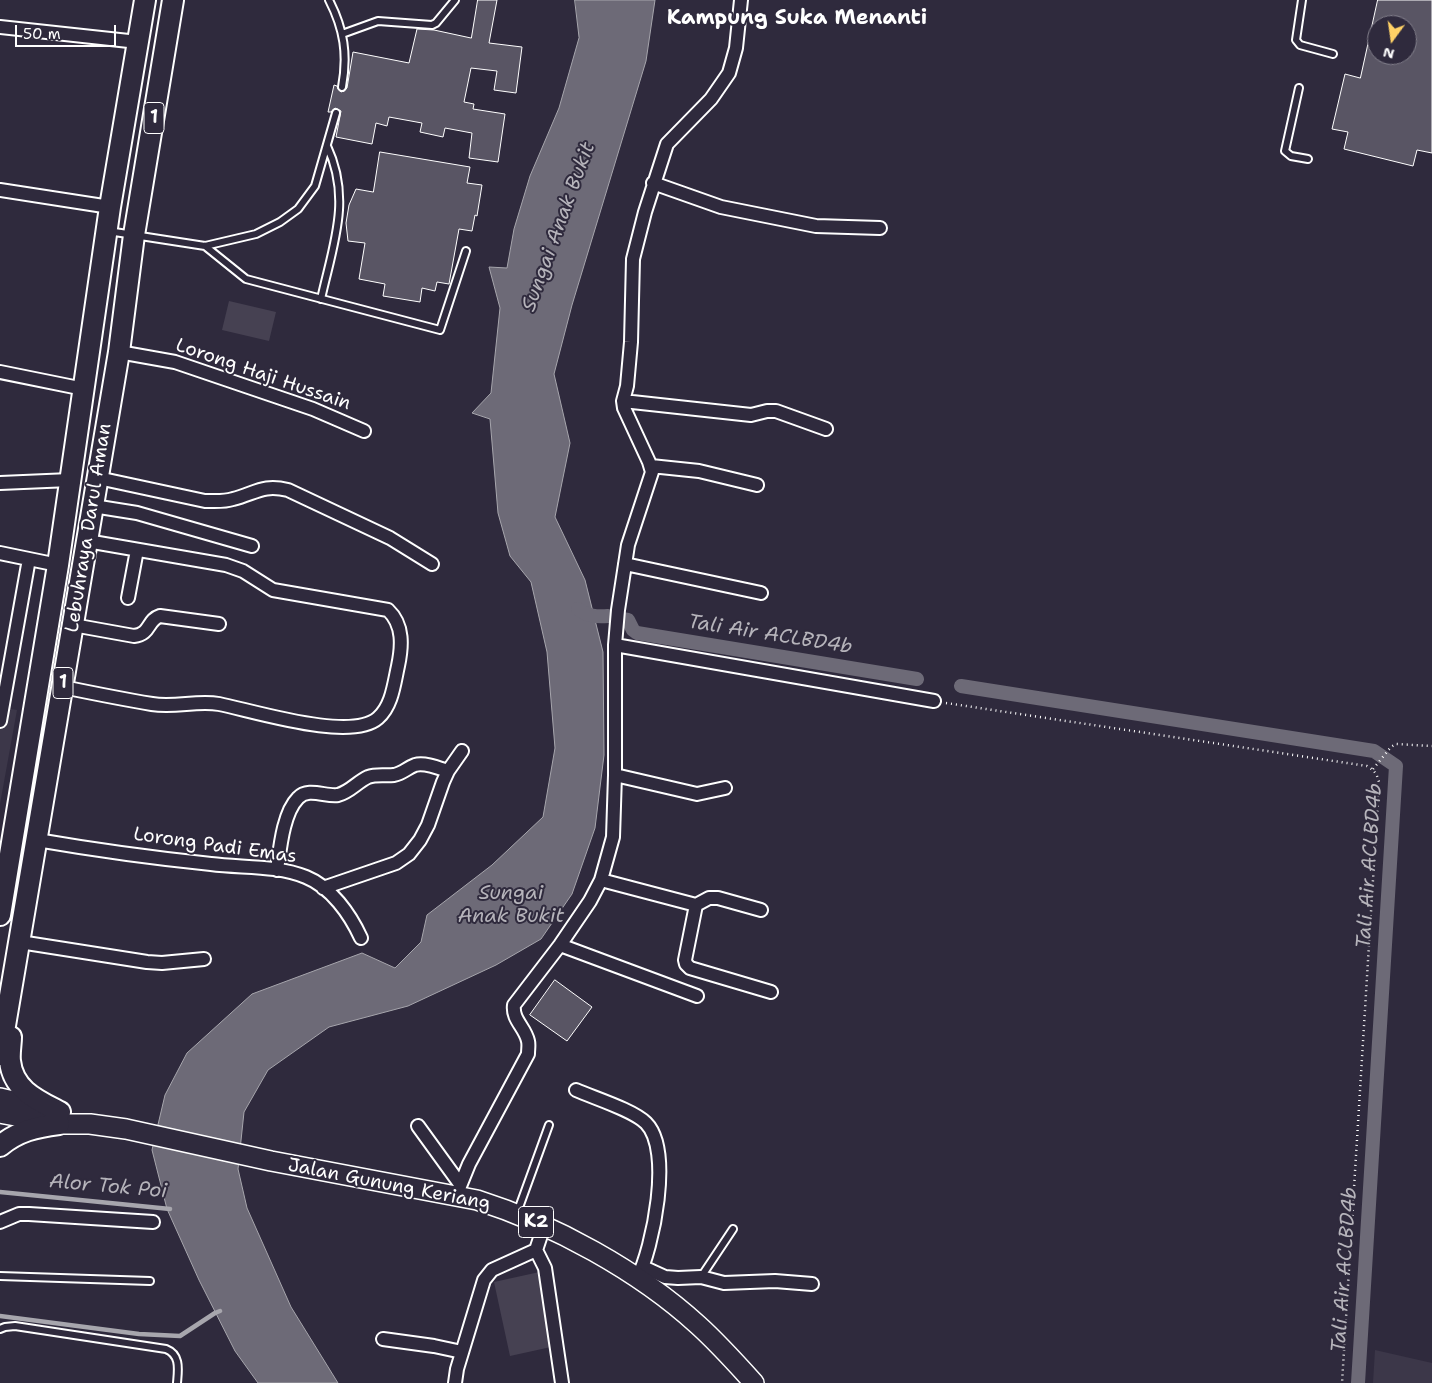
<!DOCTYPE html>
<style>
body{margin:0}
#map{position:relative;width:1432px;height:1383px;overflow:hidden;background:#2f2a3d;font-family:"Shantell Sans",sans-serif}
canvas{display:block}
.north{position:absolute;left:1367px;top:15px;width:50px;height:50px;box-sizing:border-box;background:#2f2a3d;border:1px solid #827f8b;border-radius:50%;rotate:194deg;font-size:14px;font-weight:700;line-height:20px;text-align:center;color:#fff}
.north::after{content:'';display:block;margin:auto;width:18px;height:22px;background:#ffd166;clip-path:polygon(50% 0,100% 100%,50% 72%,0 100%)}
.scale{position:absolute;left:15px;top:25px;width:101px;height:22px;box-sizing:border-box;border:2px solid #fff;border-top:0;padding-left:6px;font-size:15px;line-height:18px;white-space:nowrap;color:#fff;-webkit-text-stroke:4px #2f2a3d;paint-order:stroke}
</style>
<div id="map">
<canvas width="1432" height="1383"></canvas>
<div class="north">N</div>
<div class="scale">50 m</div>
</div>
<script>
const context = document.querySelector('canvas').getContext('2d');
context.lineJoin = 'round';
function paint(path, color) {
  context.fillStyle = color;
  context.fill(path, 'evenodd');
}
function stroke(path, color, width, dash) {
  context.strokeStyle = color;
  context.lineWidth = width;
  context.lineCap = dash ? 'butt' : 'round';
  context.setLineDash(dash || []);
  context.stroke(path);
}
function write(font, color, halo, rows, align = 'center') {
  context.font = font + ' "Shantell Sans",sans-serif';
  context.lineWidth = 4;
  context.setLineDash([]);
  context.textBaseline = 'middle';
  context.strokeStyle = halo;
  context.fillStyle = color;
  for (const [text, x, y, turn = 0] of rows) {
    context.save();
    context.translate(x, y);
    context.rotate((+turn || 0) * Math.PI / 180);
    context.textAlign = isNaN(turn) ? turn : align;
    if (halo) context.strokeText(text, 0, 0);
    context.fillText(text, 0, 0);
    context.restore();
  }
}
paint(new Path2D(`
 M0,707L17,710L0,804Z
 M1375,1350L1432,1363V1383H1373Z`), '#3c3749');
paint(new Path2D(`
 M229,301L276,312L269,341L222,330Z
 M544,1271L560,1345L510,1356L494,1282Z`), '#464152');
const water = new Path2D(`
 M575,0H655L646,61L572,305L554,374L570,443L555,517L585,580L603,652L604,755L595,828L572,894L541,939L496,965L408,1006L329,1027L268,1070L244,1112L238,1169L247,1208L291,1307L338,1383H258L235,1351L199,1280L167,1209L152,1150L165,1095L187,1053L252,994L362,953L395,968L421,942L427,915L492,865L543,817L555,748L547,652L531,582L510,556L498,513L490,419L472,413L491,393L500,308L489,267L507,268L514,229L530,176L559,108L579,38Z`);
paint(water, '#6d6a77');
stroke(water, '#a7a6ad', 1);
stroke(new Path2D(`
 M0,1192L170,1209
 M0,1316L139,1334L180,1336L215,1313L220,1311`), '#a7a6ad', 4.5);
stroke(new Path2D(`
 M578,609C588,616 596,617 608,616
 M622,619L628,620L633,630L637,633L917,679
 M961,686L1374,751L1396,766L1358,1383`), '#6d6a77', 14);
const building = new Path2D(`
 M478,0H497L489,43L522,47L516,93L494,90L497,71L471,68L464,102L474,104L473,109L505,114L498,162L469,158L472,133L445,128L443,137L420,132L422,123L389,117L387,126L376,123L372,144L336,137L341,111L335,108L331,112H328L334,85L337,86L338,89L341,92L344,91L347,88L353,52L409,63L417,29L434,30L471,38Z
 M1378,0H1432V153L1417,150L1413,166L1344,149L1348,132L1332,129L1345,74L1360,78ZM1377,25H1407V55H1377Z
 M380,152L470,167L467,183L482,185L477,216L475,215L472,231L459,229L449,284L437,282L435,291L422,288L420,302L383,296L385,284L359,279L365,243L348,241L346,223L349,205L356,189L373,192Z
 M555,980L592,1007L567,1041L530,1015Z`);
paint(building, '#595564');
stroke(building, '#fff', 1);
const service = new Path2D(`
 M329,0C344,29 348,55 342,87
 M1302,0L1296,40L1300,45L1333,54
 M342,34L378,21L432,25L436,23L455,0
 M1299,88L1285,151L1291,156L1308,159
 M108,231L205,246L256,234L280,222L298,209L315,186L336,113
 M205,246L246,279L440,330L466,251
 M321,299C333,245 352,199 327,146
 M517,1213L549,1125
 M0,1276L150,1281
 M701,1277L733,1229
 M0,1329L5,1327L15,1326L166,1349C181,1355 178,1370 177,1383`);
const minor = new Path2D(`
 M0,27L138,42
 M653,183L721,207L816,226L880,228
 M0,190L110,207
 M119,352L175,362L313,409L364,431
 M0,372L84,389
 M623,401L751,415L767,411H776L826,429
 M651,466L699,471L757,485
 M98,478L205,501C215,501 224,502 233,499C256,493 263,484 288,490L390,538L432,564
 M0,483L70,480
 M93,506L137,513L252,546
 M0,553L58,565
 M625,564L761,593
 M128,598L137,550
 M73,625L134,636C151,634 147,620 160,616L219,624
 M615,645L934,701
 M63,687C92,693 122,699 152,704C175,708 197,700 219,704C254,711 351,742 378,718C392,706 394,684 398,666C402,647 404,625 388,610L273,590L243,571L226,565L87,541
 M0,721L29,559
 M615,775L697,794L725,788
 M37,840C95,850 153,858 211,864C242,868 277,865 306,877C331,887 350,914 361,938
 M277,870C280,849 283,813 298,798C308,787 326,797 338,795C350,792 357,782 368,777C376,774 385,776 394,775C403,773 407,768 415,765C424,762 439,768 448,771
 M601,880L696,905L709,898H718L761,910
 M323,888L396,863L409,854L420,840L428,825L443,782L448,771L462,751
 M696,905L685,960L686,964L690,968L771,992
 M20,942L147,962L162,963L204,959
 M560,945L697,996
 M576,1090C594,1098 633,1110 646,1123C673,1150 653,1248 637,1279
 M418,1126L460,1184
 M456,1196L469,1164L528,1054C528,1049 529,1045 528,1041C525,1027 512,1020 514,1005L560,945L590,901L601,880L613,837L615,775V645L618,610L628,545L652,472L649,462L624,408L623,401L627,386L631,342L633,259L645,212L667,144L711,99L729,73L736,48L741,0
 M0,1222L19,1214H29L153,1222
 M536,1250L545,1268L562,1383
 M643,1267L665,1277L678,1278L701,1277L724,1283L775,1281L812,1284
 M383,1339L434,1346L462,1352
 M455,1383L457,1369L484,1280L492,1270L536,1250L544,1226`);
const primary = new Path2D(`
 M0,1098L51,1110
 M0,1113L59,1124H90L126,1129L271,1161L477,1200C553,1224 639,1271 698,1325C718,1343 736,1363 754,1383`);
const trunk = new Path2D(`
 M0,915L58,565L110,207L145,0
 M11,1037C11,1044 9,1053 10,1061C13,1090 37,1100 60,1112
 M0,1055L119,352L134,235L173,0
 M0,1146C18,1131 36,1127 59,1124`);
stroke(service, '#fff', 10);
stroke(minor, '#fff', 16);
stroke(primary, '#fff', 22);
stroke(trunk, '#fff', 24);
stroke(new Path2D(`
 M946,703L1367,766C1374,770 1377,774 1379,782L1342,1383
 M1373,769L1391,747L1396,744L1432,746`), '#fff', 2.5, [1, 4]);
stroke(service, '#2f2a3d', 6);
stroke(minor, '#2f2a3d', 12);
stroke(primary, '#2f2a3d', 19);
stroke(trunk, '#2f2a3d', 20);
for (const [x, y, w] of [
 [154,118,20],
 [63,683,20],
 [536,1222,35]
]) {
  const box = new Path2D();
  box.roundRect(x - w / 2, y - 15.5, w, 31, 4);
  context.fillStyle = '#2f2a3d';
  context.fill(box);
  stroke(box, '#fff', 1);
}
write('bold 18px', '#fff', null, [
 ["1",154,118],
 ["1",63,683],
 ["K2",536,1222]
]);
write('19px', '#fff', '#2f2a3d', [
 ["Lorong Haji Hussain",263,375,19],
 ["Lebuhraya Darul Aman",89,528,-81],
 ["Lorong Padi Emas",215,846,8],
 ["Jalan Gunung Keriang",389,1185,11]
]);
write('italic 20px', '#b6b4bb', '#2f2a3d', [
 ["Sungai Anak Bukit",559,227,-70],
 ["Tali Air ACLBD4b",770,635,9],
 ["Tali Air ACLBD4b",1370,866,-86],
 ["Sungai",511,894],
 ["Anak Bukit",511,917],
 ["Alor Tok Poi",108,1187,5],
 ["Tali Air ACLBD4b",1345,1270,-86]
]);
write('bold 21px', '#fff', '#2f2a3d', [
 ["Kampung Suka Menanti",797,19]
]);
</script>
